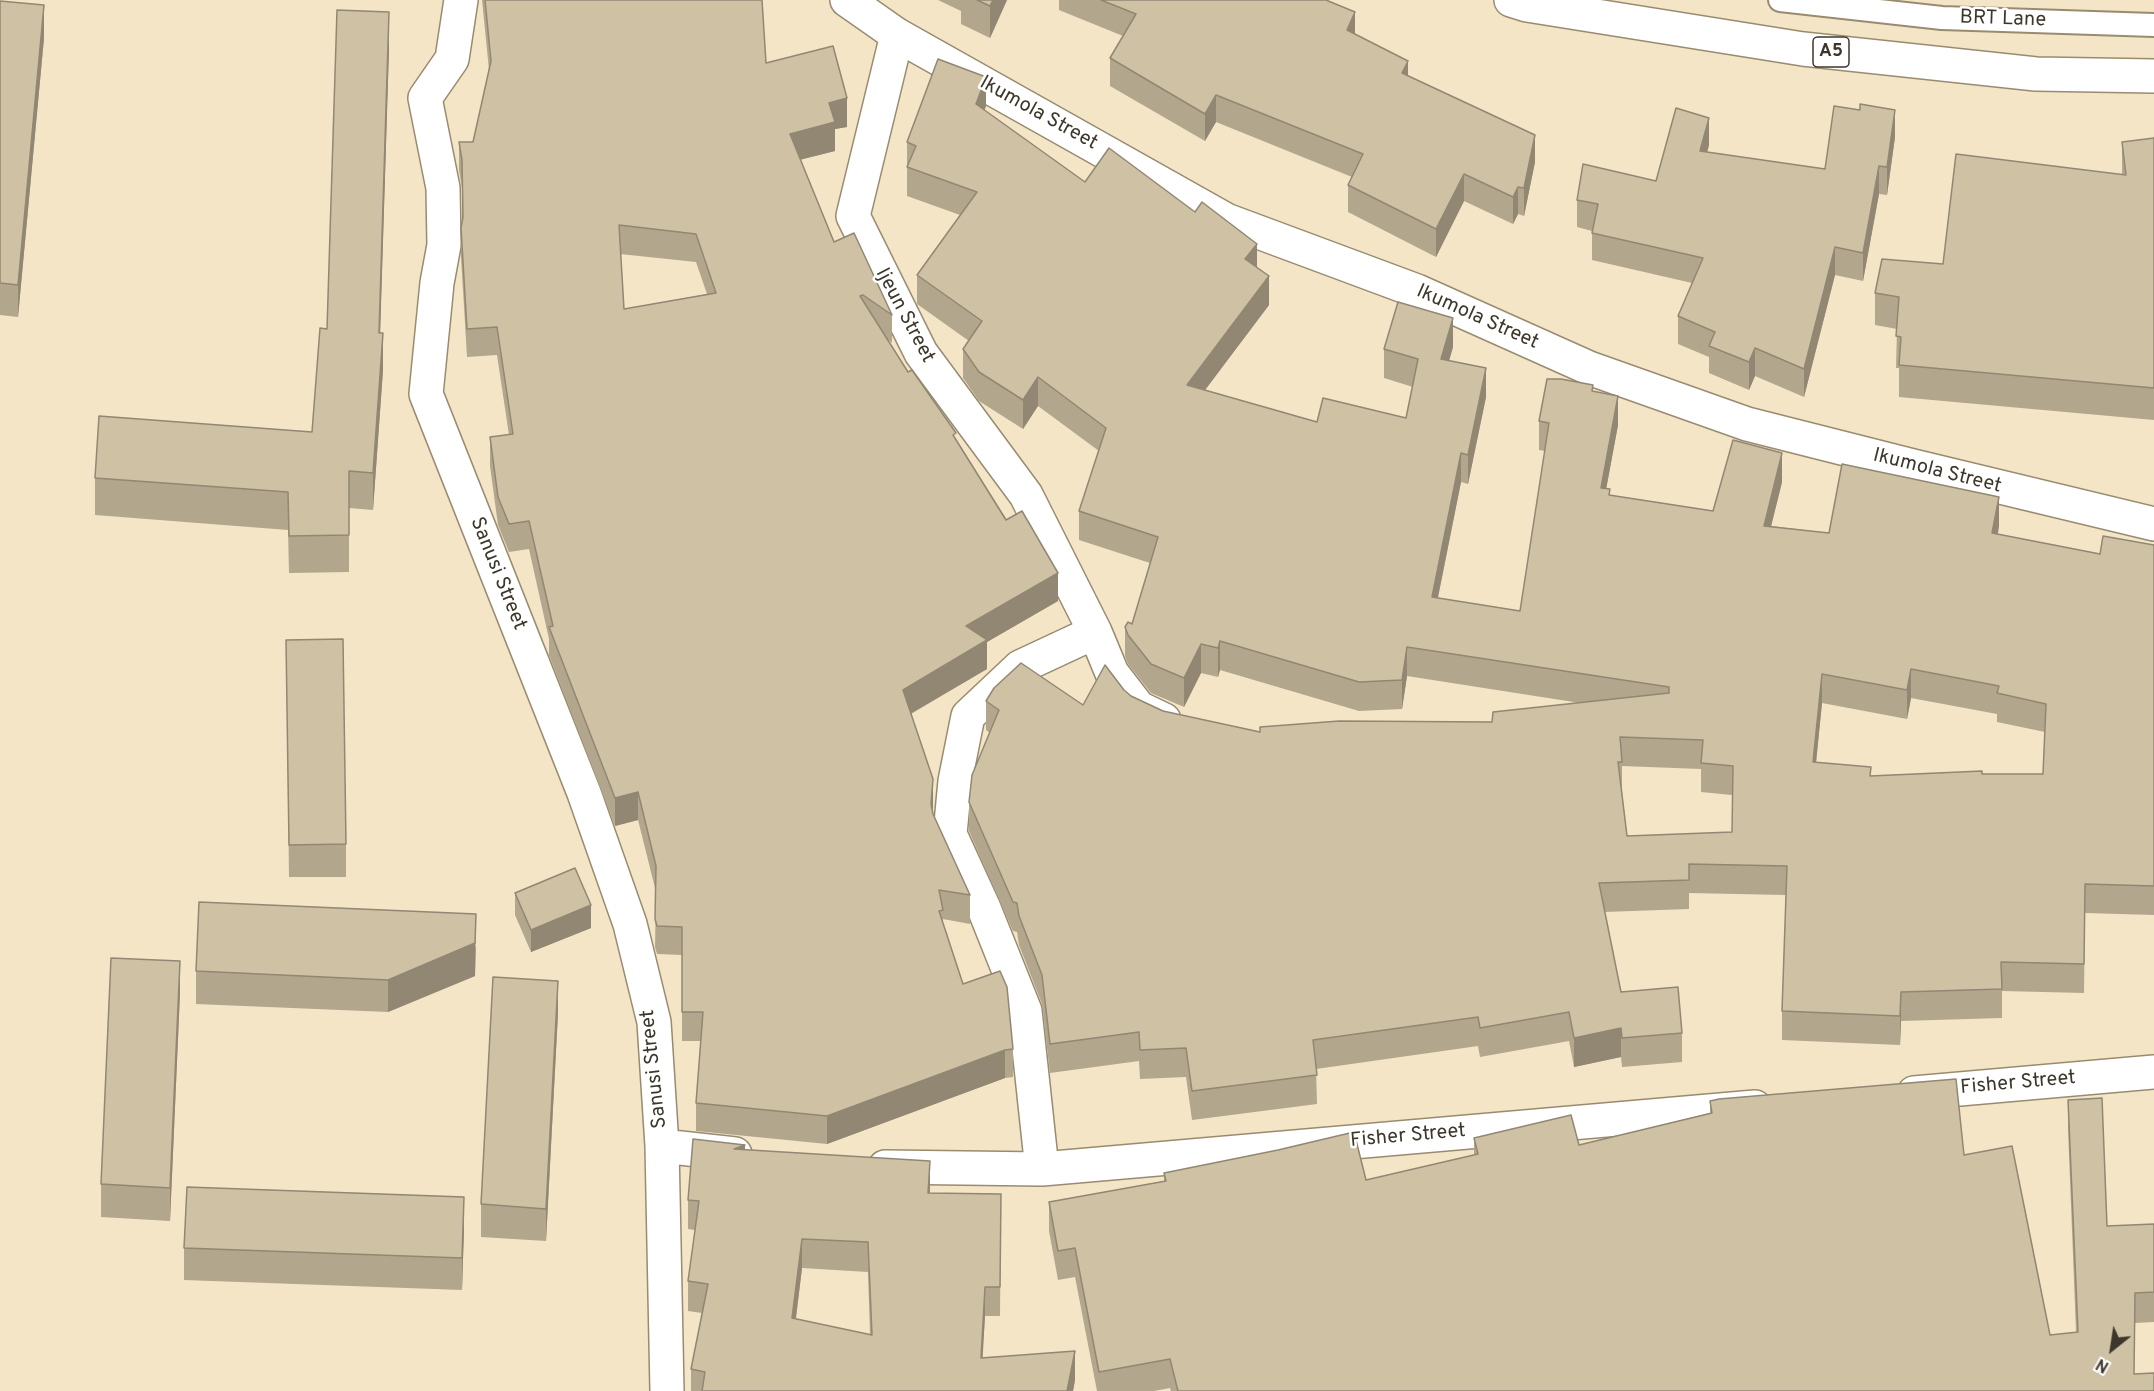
<!DOCTYPE html>
<style>
body{margin:0}
#map{position:relative;width:2154px;height:1391px;overflow:hidden;background:#f4e5c7;font-family:Overpass,sans-serif}
canvas{display:block}
.north{position:absolute;left:2082px;top:1319px;width:60px;height:60px;-webkit-text-stroke:4px #fff;paint-order:stroke;rotate:210deg;font-size:16px;font-weight:700;line-height:24px;text-align:center;color:#3d372b}
.north::after{content:'';display:block;margin:auto;width:21px;height:27px;background:#3d372b;clip-path:polygon(50% 0,100% 100%,50% 72%,0 100%)}
</style>
<div id="map">
<canvas width="2154" height="1391"></canvas>
<div class="north">N</div>
</div>
<script>
const context = document.querySelector('canvas').getContext('2d');
context.lineJoin = 'round';
function stroke(path, color, width, dash) {
  context.strokeStyle = color;
  context.lineWidth = width;
  context.lineCap = dash ? 'butt' : 'round';
  context.setLineDash(dash || []);
  context.stroke(path);
}
function paint(path, color) {
  context.fillStyle = color;
  context.fill(path, 'evenodd');
}
function write(font, color, halo, rows, align = 'center') {
  context.font = font + ' Overpass,sans-serif';
  context.lineWidth = 5;
  context.setLineDash([]);
  context.textBaseline = 'middle';
  context.strokeStyle = halo;
  context.fillStyle = color;
  for (const [text, x, y, turn = 0] of rows) {
    context.save();
    context.translate(x, y);
    context.rotate((+turn || 0) * Math.PI / 180);
    context.textAlign = isNaN(turn) ? turn : align;
    if (halo) context.strokeText(text, 0, 0);
    context.fillText(text, 0, 0);
    context.restore();
  }
}
const lane = new Path2D(`
 M1780,0L1942,18L2154,25`);
const street = new Path2D(`
 M461,0L452,59L425,98L443,188L444,245L437,283L426,394L584,793L630,924L654,1022L662,1146L667,1391
 M897,35L853,216L921,353L1026,495L1095,632L1112,673L1139,708L1164,720
 M1914,1093L2154,1072
 M662,1146L735,1154
 M885,1167L1042,1169L1755,1107
 M1042,1169L1025,1011L983,906L950,834L955,781L968,716L1020,667L1095,632`);
const secondary = new Path2D(`
 M847,0L897,35L1226,220L1417,291L1589,368L1747,424L1913,466L2154,524`);
const highway = new Path2D(`
 M1511,0L1527,5L1803,49L2036,74L2154,76`);
stroke(lane, '#998b70', 26);
stroke(street, '#998b70', 36);
stroke(secondary, '#998b70', 36);
stroke(highway, '#998b70', 36);
stroke(lane, '#fff', 22);
stroke(street, '#fff', 33);
stroke(secondary, '#fff', 33);
stroke(highway, '#fff', 33);
paint(new Path2D(`
 M482,0H762L766,63L847,127L835,129V151L800,160L834,242L892,315V343L887,339L908,372L956,439L1058,601L987,642V669L911,714L933,814L970,895V924L943,919V925L963,984L1013,1049V1077L1005,1078L827,1144L696,1131V1103L701,1041H682V955L657,954L655,947L656,892L638,820L615,826L549,655V639L529,549L509,552L498,525L490,466V437L509,435L497,355L467,357L461,257V228L462,219V188L459,170V142H473L489,70ZM620,254L696,262L707,294L624,309Z
 M938,0H1007L990,38L961,24V11Z
 M1059,0H1326L1355,34L1408,76L1535,162L1524,216L1518,214L1513,224L1464,201L1436,257L1348,212V185L1352,177L1216,122L1205,141L1110,86V58L1123,36L1059,10Z
 M0,1L44,38L18,317L0,315Z
 M389,49L380,333L383,370L373,510L349,508V572L289,573L288,530L95,515V478L312,432L327,329Z
 M986,106L984,111L1085,182L1257,268L1269,305L1205,390L1317,422L1406,418L1413,387L1384,378V349L1453,347L1449,361L1486,397L1468,484L1461,482L1438,598L1520,611L1545,451L1539,450V421L1593,391L1618,425L1606,489L1610,495L1713,511L1782,482L1771,526L1829,533L1999,526L1998,534L2100,554L2154,545V915L2085,913L2084,993L2002,991V1018L1901,1021L1900,1045L1782,1040V1011L1786,895L1689,893V909L1604,912L1621,992L1682,1033V1062L1622,1067L1621,1057L1574,1067L1569,1041L1480,1057L1478,1046L1316,1069L1317,1104L1192,1120L1186,1077L1140,1079L1139,1061L1050,1073L1042,1004L1019,945L1017,932L1013,931L969,831V802L990,733L986,730V701L1083,705L1124,690L1131,696L1163,711L1260,732L1492,722L1580,703L1407,676L1402,709L1359,711L1220,670L1218,677L1201,673L1184,707L1151,693L1128,664L1125,656V627L1132,624L1150,563L1079,540V511L1099,451L1038,406L1023,429L979,401L963,378V349L969,341L917,304V275L960,215L907,196V142ZM1911,698L1997,714V722L2045,732L2043,774L1871,776L1816,763L1822,703L1907,719ZM1622,766L1701,769V792L1732,795V832L1627,836L1622,791Z
 M1895,137L1887,195L1879,194L1863,281L1835,275L1804,397L1755,376L1749,390L1709,373V357L1678,344V316L1692,283L1592,260V231L1577,227V200L1656,181L1709,145L1707,152L1825,169Z
 M2154,138V420L1899,397V368H1896L1897,329L1875,325V293L1943,264L2122,175V142Z
 M286,640L346,844V877H289Z
 M515,893L591,928L531,952L515,915Z
 M476,947L475,976L388,1012L196,1004V971Z
 M180,993L170,1221L101,1217V1184Z
 M558,1013L546,1241L481,1237V1204Z
 M2068,1100L2107,1226L2154,1224V1322L2135,1323L2134,1374L2154,1391H1171L1170,1388L1154,1391H1097L1075,1277L1058,1280L1049,1231V1202L1164,1181V1173L1366,1180L1474,1155V1138L1579,1145L1710,1113V1101L1964,1155L2050,1335L2076,1332L2068,1129Z
 M745,1149L930,1193L1001,1194L1000,1316H985L982,1358L1075,1380L1073,1391H691V1369L702,1313L688,1311V1281L695,1230L688,1229V1200ZM802,1268L868,1272L870,1335L796,1319Z
 M464,1229L462,1290L184,1280V1248Z`), '#b2a68d');
paint(new Path2D(`
 M993,0H1007L990,38V6Z
 M44,5V38L18,317V285Z
 M389,12V49L379,370V333Z
 M1355,12V39L1347,30Z
 M1408,61V88L1402,73Z
 M986,77V106L976,133V104Z
 M1216,95V122L1205,141V114Z
 M847,98V127L835,129V151L790,162V134L829,103Z
 M1895,110V137L1887,195V167Z
 M1709,118V145L1700,179V151Z
 M1535,135V162L1524,216V188Z
 M1879,166V194L1863,281V253Z
 M1464,174V201L1436,257V229Z
 M1518,187V214L1513,224V197Z
 M1257,244V273L1245,259Z
 M1835,247V275L1804,397V369Z
 M1269,276V305L1187,414V385Z
 M1453,318V347L1441,388V359Z
 M383,333V370L373,510V473Z
 M1755,348V376L1749,390V362Z
 M1486,368V397L1468,484V455Z
 M1038,377V406L1023,429V400Z
 M1618,396V425L1601,517V488Z
 M1461,453V482L1432,626V597Z
 M1782,453V482L1764,555V526Z
 M1999,497V526L1992,562V533Z
 M1058,573V601L987,642V669L903,718V690L966,626Z
 M1220,641V670L1218,677V648Z
 M1201,644V673L1184,707V678Z
 M1407,647V676L1402,709V680Z
 M1911,669V698L1907,719V690Z
 M1822,674V703L1813,792V762Z
 M933,779V807L931,832V804Z
 M638,792V820L615,826V798Z
 M591,905V928L531,952V930Z
 M476,914L475,976L388,1012V980Z
 M180,961V993L170,1221V1188Z
 M558,981V1013L546,1241V1209Z
 M1901,992V1021L1900,1045V1016Z
 M1621,1028V1057L1574,1067V1038Z
 M1005,1050V1078L827,1144V1116Z
 M745,1145V1174L734,1149Z
 M930,1161V1191L928,1223V1193Z
 M464,1197V1229L462,1290V1258Z
 M802,1239V1268L792,1348V1318Z
 M985,1287V1316L981,1387V1358Z
 M1075,1351V1380L1073,1391H1067Z`), '#918773');
const building = new Path2D(`
 M485,0H762L766,63L833,46L847,98L829,103L835,122L790,134L834,242L854,233L892,315L863,295L860,296L908,372L912,370L956,433L953,435L1006,520L1022,511L1058,573L966,626L987,640L903,690L933,779L931,804L933,814L970,895L939,890L943,910L939,911L963,984L1000,971L1007,987L1013,1049L1005,1050L827,1116L696,1103L703,1012H682V927L657,926L655,919L656,866L638,792L615,798L549,627L553,626L529,521L509,524L498,497L490,437L513,434L497,327L467,329L461,228L463,217L462,160L459,142H473L491,61ZM619,225L696,234L716,293L624,309Z
 M977,0H993L990,6Z
 M1101,0H1326L1355,12L1347,30L1408,61L1402,73L1535,135L1524,188L1518,187L1513,197L1464,174L1436,229L1348,185L1363,154L1216,95L1205,114L1110,58L1136,14Z
 M0,1L44,5L18,285L0,283Z
 M337,10L389,12L379,333H383L373,473L349,471V535L289,536L288,492L95,478L99,416L312,432L320,328L327,329Z
 M938,59L986,77L976,104L1085,182L1109,148L1195,212L1202,202L1257,244L1245,259L1269,276L1187,385L1317,422L1323,398L1406,418L1418,359L1384,349L1398,302L1453,318L1441,359L1486,368L1468,455L1461,453L1432,597L1520,611L1549,423L1539,421L1547,379H1561L1593,385L1592,391L1618,396L1601,488L1610,489L1609,495L1713,511L1733,440L1782,453L1764,526L1829,533L1842,464L1999,497L1992,533L2100,554L2103,536L2154,545V886L2085,884L2084,964L2001,962L2002,989L1901,992L1900,1016L1782,1011L1787,866L1689,864V880L1599,883L1621,992L1678,987L1682,1033L1622,1038L1621,1028L1574,1038L1569,1012L1480,1028L1478,1017L1313,1040L1317,1075L1192,1091L1186,1048L1140,1050L1139,1032L1050,1044L1042,975L1019,916L1017,903L1013,902L969,802L972,775L999,710L986,701L994,688L1021,663L1083,705L1105,665L1124,690L1131,696L1163,711L1260,732V727L1339,721L1492,722L1493,712L1669,693V687L1407,647L1402,680L1359,682L1220,641L1218,648L1201,644L1184,678L1151,664L1128,635L1125,627L1128,622L1132,624L1158,537L1079,511L1106,428L1038,377L1023,400L979,372L963,349L982,321L917,275L977,192L907,167L916,146L907,142ZM1911,669L1999,686L1997,693L2046,704L2043,774H1982V771L1870,776L1871,767L1813,762L1822,674L1907,690ZM1620,737L1703,740L1701,763L1733,766L1732,832L1627,836L1618,762H1622Z
 M1860,104L1895,110L1887,167L1879,166L1863,253L1835,247L1804,369L1755,348L1749,362L1709,346L1715,332L1678,316L1703,258L1592,233L1598,204L1577,200L1583,164L1656,181L1676,108L1709,118L1700,151L1825,169L1834,106L1860,110Z
 M2154,138V388L1899,365L1901,337L1896,336L1899,297L1875,293L1882,259L1943,264L1956,154L2126,175L2122,142Z
 M343,639L346,844L289,845L286,640Z
 M575,868L591,905L531,930L515,893Z
 M199,902L476,914L475,943L388,980L196,971Z
 M111,958L180,961L170,1188L101,1184Z
 M493,977L558,981L546,1209L481,1204Z
 M1956,1079L1964,1155L2012,1146L2050,1335L2078,1332L2068,1100L2102,1098L2107,1226L2154,1224V1292L2135,1293L2134,1374L2154,1373V1391H1178L1170,1359L1099,1372L1075,1248L1058,1251L1049,1202L1166,1181L1164,1173L1278,1150L1354,1132L1366,1180L1478,1154L1474,1138L1571,1115L1579,1145L1712,1113L1710,1101L1719,1099Z
 M693,1139L745,1145L734,1149L930,1161L928,1193L1001,1194L1000,1287H985L981,1358L1075,1351L1067,1391H702L705,1372L691,1369L708,1284L688,1281L699,1201L688,1200ZM802,1239L868,1242L872,1335L792,1318Z
 M187,1187L464,1197L462,1258L184,1248Z`);
paint(building, '#cfc1a4');
stroke(building, '#918773', 1.5);
for (const [x, y, w] of [
 [1831,52,36]
]) {
  const box = new Path2D();
  box.roundRect(x - w / 2, y - 15, w, 30, 4.5);
  context.fillStyle = '#fff';
  context.fill(box);
  stroke(box, '#3d372b', 1.5);
}
write('bold 18px', '#3d372b', null, [
 ["A5",1831,52]
]);
write('20px', '#3d372b', '#fff', [
 ["BRT Lane",2003,20,2],
 ["Ikumola Street",1038,114,29],
 ["Ijeun Street",904,316,62],
 ["Ikumola Street",1477,318,24],
 ["Ikumola Street",1937,472,14],
 ["Sanusi Street",497,574,68],
 ["Sanusi Street",655,1069,-96],
 ["Fisher Street",2018,1084,-5],
 ["Fisher Street",1408,1137,-5]
]);
</script>
